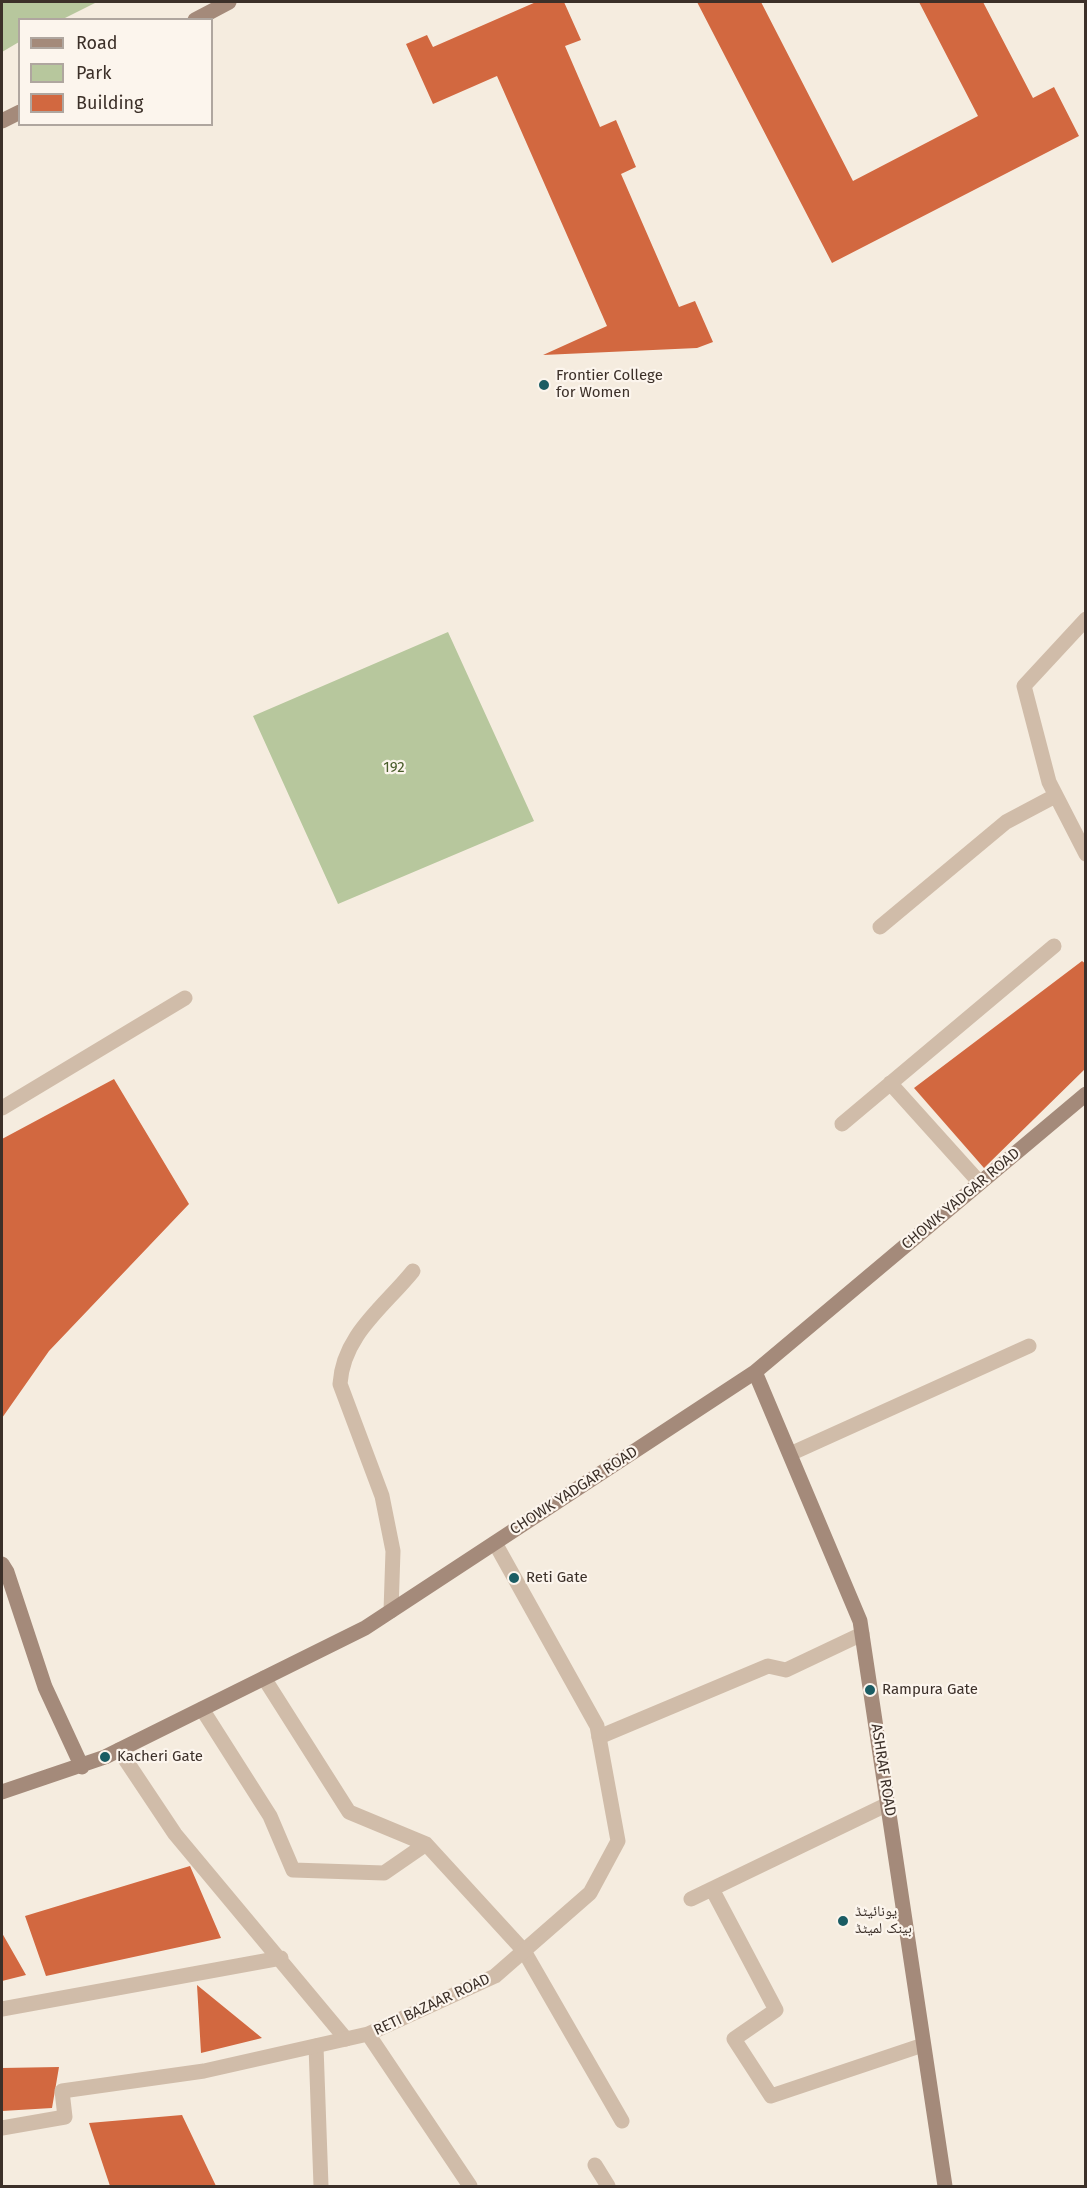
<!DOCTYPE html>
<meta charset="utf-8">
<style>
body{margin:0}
#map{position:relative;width:1087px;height:2188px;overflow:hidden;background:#f5ecdf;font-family:"Fira Sans",sans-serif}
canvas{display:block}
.frame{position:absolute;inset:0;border:3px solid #3c3029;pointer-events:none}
.legend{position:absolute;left:18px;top:18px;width:195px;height:108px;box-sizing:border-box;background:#fcf5ed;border:2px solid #afa69f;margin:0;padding:8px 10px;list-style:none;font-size:18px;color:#3c3029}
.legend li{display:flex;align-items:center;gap:12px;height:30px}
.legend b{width:30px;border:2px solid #afa69f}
</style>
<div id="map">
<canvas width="1087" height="2188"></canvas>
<div class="frame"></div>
<ul class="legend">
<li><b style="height:8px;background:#a48a7a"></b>Road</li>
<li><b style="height:16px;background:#b7c79d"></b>Park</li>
<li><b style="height:16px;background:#d26840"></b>Building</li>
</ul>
</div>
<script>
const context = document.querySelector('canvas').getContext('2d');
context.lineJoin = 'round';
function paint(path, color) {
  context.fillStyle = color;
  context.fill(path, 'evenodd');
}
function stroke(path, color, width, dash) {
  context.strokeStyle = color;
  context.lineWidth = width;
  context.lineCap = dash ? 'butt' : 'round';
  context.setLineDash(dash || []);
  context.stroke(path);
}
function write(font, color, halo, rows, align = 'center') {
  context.font = font + ' "Fira Sans","Noto Naskh Arabic",sans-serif';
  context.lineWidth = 4.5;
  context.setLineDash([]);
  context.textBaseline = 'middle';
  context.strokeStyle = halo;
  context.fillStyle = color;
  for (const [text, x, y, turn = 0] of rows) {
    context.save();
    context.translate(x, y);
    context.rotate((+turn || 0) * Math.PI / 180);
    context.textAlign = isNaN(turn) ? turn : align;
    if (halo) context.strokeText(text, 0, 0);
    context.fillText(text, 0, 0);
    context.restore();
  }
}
paint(new Path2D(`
 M2,2H97L63,19L20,20L19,42L2,52Z
 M448,632L534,821L338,904L253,716Z`), '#b7c79d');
paint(new Path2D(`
 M536,2H564L581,40L565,46L600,127L616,120L636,167L621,174L679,307L695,301L713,342L697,348L543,355L607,326L497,76L433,104L406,44L427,35L433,47Z
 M697,2H761L853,181L978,116L919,2H983L1033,98L1054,87L1079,136L832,263Z
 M1082,961L1086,964V1068L984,1168L914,1088Z
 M114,1079L189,1204L49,1351L2,1418V1139Z
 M190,1866L221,1938L46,1976L25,1916Z
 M2,1933L26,1975L2,1981Z
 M197,1985L262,2038L201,2053Z
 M59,2067L52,2108L2,2111V2068Z
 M182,2115L216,2186H110L89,2123Z`), '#d26840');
stroke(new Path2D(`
 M1086,619L1024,686L1049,782L1086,854
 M880,927L1006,822L1055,796
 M890,1083L980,1183
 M842,1124L1054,946
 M790,1454L1029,1346
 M391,1611L393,1551L382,1496L340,1384C343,1335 384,1307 413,1271
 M264,1678L349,1812L426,1844L524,1951L622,2121
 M202,1709L270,1816L293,1870L384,1873L426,1844
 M599,1737L768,1666L786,1670L862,1634
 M119,1750L175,1834L346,2039
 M712,1889L776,2010L734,2039L771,2096L923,2045
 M691,1899L888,1804
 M2,2009L281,1958
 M316,2046L321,2186`), '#d0bca9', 15);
stroke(new Path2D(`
 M2,1108L185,998
 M368,2034L470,2186
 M2,2128L65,2117L62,2091L204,2071L368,2034L495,1976L590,1893L618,1841L597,1726L495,1543
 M595,2165L608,2186`), '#d0bca9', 15);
stroke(new Path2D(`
 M195,20L229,2
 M2,121L20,112
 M755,1372L860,1621L945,2186
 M2,1564L7,1572L45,1687L82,1767
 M2,1792L105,1757L365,1628L755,1372L1086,1094`), '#a48a7a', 15);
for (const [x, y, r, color] of [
 [544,385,6,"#1a5c63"],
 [514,1578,6,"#1a5c63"],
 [870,1690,6,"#1a5c63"],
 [105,1757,6,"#1a5c63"],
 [843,1921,6,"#1a5c63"]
]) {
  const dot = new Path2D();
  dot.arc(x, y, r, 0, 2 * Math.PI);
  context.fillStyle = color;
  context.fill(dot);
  stroke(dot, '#fcf5ed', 2);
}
write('15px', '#3c3029', '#fcf5ed', [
 ["Frontier College",556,376],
 ["for Women",556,393],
 ["Reti Gate",526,1578],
 ["Rampura Gate",882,1690],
 ["Kacheri Gate",117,1757],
 ["یونائیٹڈ",855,1912],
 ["بینک لمیٹڈ",855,1929]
], 'left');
write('15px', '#495d2a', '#fcf5ed', [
 ["192",394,768]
]);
write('15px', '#3c3029', '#fcf5ed', [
 ["CHOWK YADGAR ROAD",961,1199,-40],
 ["CHOWK YADGAR ROAD",574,1491,-33],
 ["ASHRAF ROAD",883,1770,81],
 ["RETI BAZAAR ROAD",432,2005,-25]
]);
</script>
